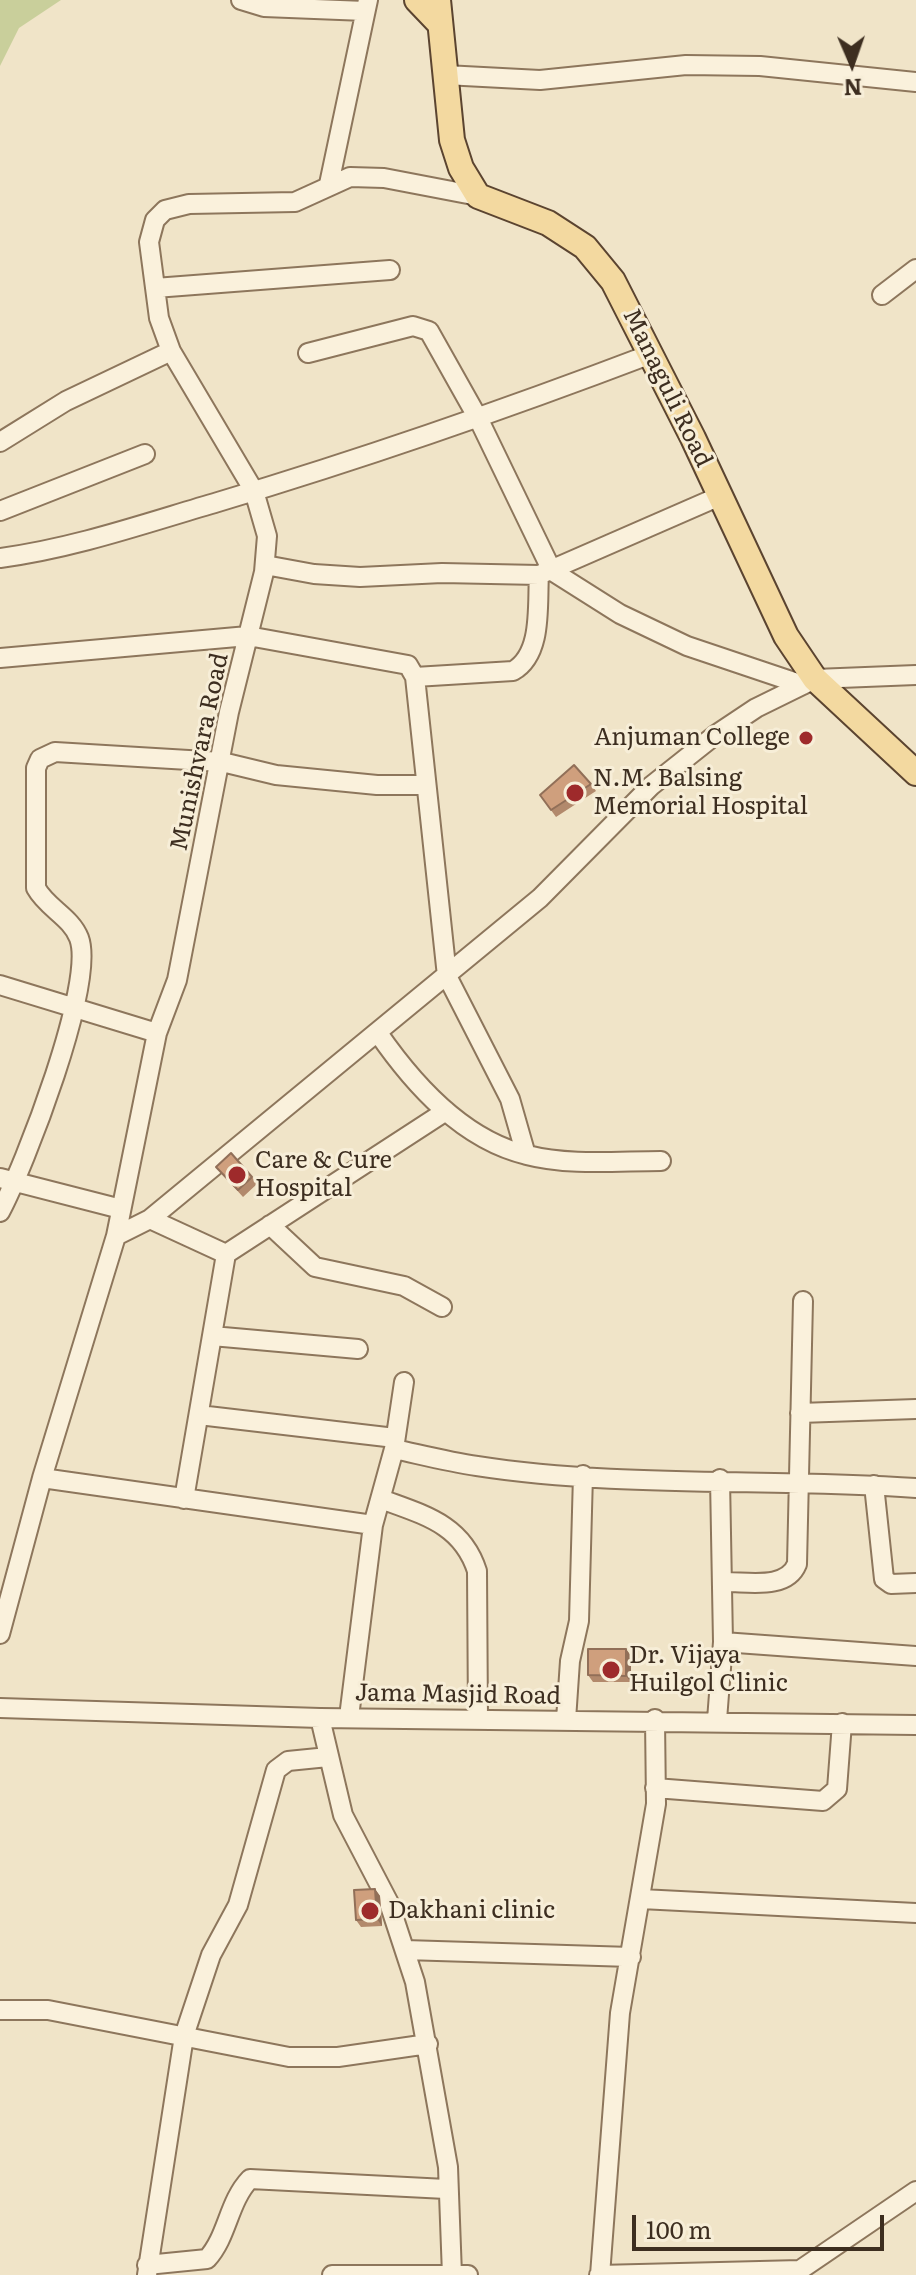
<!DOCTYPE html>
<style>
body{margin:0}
#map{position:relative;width:916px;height:2275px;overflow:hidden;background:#f0e4c8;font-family:Literata,serif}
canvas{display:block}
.north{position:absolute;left:812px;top:24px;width:80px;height:80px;-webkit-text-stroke:6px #f7eed8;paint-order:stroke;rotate:178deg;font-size:22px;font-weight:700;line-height:32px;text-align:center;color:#3d2e20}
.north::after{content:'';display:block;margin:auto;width:28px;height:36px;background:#3d2e20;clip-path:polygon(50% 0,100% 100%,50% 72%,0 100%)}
.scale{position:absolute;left:632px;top:2215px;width:252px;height:36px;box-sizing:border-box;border:4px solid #3d2e20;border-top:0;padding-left:10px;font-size:24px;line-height:28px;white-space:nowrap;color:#3d2e20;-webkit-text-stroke:6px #f7eed8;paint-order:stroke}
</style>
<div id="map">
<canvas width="916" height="2275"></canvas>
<div class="north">N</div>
<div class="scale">100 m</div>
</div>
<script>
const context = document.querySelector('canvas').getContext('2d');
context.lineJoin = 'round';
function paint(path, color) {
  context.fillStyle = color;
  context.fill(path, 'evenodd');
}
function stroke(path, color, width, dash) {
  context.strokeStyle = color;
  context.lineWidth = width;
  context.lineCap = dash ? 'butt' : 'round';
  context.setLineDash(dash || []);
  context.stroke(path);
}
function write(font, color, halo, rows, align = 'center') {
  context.font = font + ' Literata,serif';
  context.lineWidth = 6;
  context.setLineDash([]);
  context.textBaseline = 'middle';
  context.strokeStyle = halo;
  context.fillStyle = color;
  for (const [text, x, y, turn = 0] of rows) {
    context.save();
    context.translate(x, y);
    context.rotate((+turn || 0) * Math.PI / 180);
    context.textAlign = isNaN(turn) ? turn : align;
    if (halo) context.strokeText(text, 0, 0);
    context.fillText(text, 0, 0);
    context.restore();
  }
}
paint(new Path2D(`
 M0,0H61L19,28L0,66Z`), '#c9cf9b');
const minor = new Path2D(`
 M241,0L264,7L365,11
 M445,75L540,80L686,65L760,66L916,82
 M329,184L368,0
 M155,288L390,270
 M882,295L916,269
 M308,353L413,326L429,331L479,420L552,571L620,614L687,646L803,685
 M0,442L66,401L171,351
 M0,511L145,454
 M0,558C75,548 146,523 218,502C365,458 509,408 651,354
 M265,565L314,574L360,577L442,573L539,575L720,496
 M0,658L248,636L408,665L415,677L447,976L510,1099L526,1155
 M415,677L513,671C543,654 537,605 539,575
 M0,985L157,1033
 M378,1033C414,1085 463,1140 527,1155C569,1166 618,1161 661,1161
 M0,1178L121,1209
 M0,1212C24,1167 96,983 79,938C71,917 47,908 36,888V768L40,759L55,752L222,762L276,775L377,785H425
 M150,1219L226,1254L184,1499
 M270,1225L315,1267L404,1286L442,1307
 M116,1236L150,1219L540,898L651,786L714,736L756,708L815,679L916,675
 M226,1254L446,1111
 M212,1336L358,1349
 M800,1413L916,1409
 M199,1415L395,1438
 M394,1449C422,1455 449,1462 477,1466C618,1488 773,1478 916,1488
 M42,1478L373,1525
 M874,1485L884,1579L891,1584L916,1583
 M381,1499C424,1515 462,1524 477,1571L478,1719
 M722,1582C746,1581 786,1591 797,1564L803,1301
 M0,1634L42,1478L116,1236L157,1033L177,980L229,712L264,572L267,536L254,491L171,351L159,318L149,242L155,220L165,210L189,204L295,202L350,177L384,178L478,196
 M723,1642L916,1656
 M0,1708L320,1718L916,1725
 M349,1717L373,1525L394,1449L404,1382
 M320,1718L343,1815L389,1903L415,1982L448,2167L452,2275
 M566,1720L570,1661L579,1621L583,1475
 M717,1720L723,1642L720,1479
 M655,1788L823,1801L837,1789L842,1723
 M641,1899L916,1913
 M405,1950L631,1957
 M0,2010H48L289,2057H338L428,2044
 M147,2265L207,2259C228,2236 228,2202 250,2179L446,2189
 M147,2275L184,2036L211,1955L238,1905L276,1770L288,1761L328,1757
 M332,2275H468
 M599,2275L800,2270L916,2191
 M600,2275L620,2013L656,1804L655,1719`);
const major = new Path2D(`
 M417,0L438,22
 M438,0L452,140L461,168L478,196L548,223L585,247L613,281L693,438L786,636L815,679L916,773`);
stroke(minor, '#8d765c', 22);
stroke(major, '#5b4430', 28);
stroke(minor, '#faf1dc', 18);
stroke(major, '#f3d9a0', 24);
paint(new Path2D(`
 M591,784L596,791L556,817L540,795Z
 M216,1167L252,1177L257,1184L243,1197Z
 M626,1649L631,1656V1682H593L588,1675Z
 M375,1889L380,1896L382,1926L361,1927L356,1920Z`), '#b2896c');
paint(new Path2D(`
 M626,1649L631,1656V1682L626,1676Z
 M375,1889L380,1896L382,1926L377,1919Z`), '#916f58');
const building = new Path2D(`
 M574,765L591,784L551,810L540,795Z
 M231,1153L252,1177L238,1190L216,1167Z
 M588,1649H626V1676L588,1675Z
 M375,1889L377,1919L356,1920L354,1890Z`);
paint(building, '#cf9f7d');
stroke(building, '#916f58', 2);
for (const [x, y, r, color] of [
 [806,738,8,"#9e2a2b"],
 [575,793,10,"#9e2a2b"],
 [237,1175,10,"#9e2a2b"],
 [611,1670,10,"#9e2a2b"],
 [370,1911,10,"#9e2a2b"]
]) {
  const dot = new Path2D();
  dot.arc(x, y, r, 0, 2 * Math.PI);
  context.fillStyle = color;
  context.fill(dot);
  stroke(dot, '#f7eed8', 3);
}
write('24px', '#3d2e20', '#f7eed8', [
 ["Managuli Road",667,388,64],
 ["Munishvara Road",200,752,-78],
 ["Jama Masjid Road",458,1695,1]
]);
write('24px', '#3d2e20', '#f7eed8', [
 ["Anjuman College",790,738,"right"],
 ["N.M. Balsing",593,779],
 ["Memorial Hospital",593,807],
 ["Care & Cure",255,1161],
 ["Hospital",255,1189],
 ["Dr. Vijaya",629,1656],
 ["Huilgol Clinic",629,1684],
 ["Dakhani clinic",388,1911]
], 'left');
</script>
